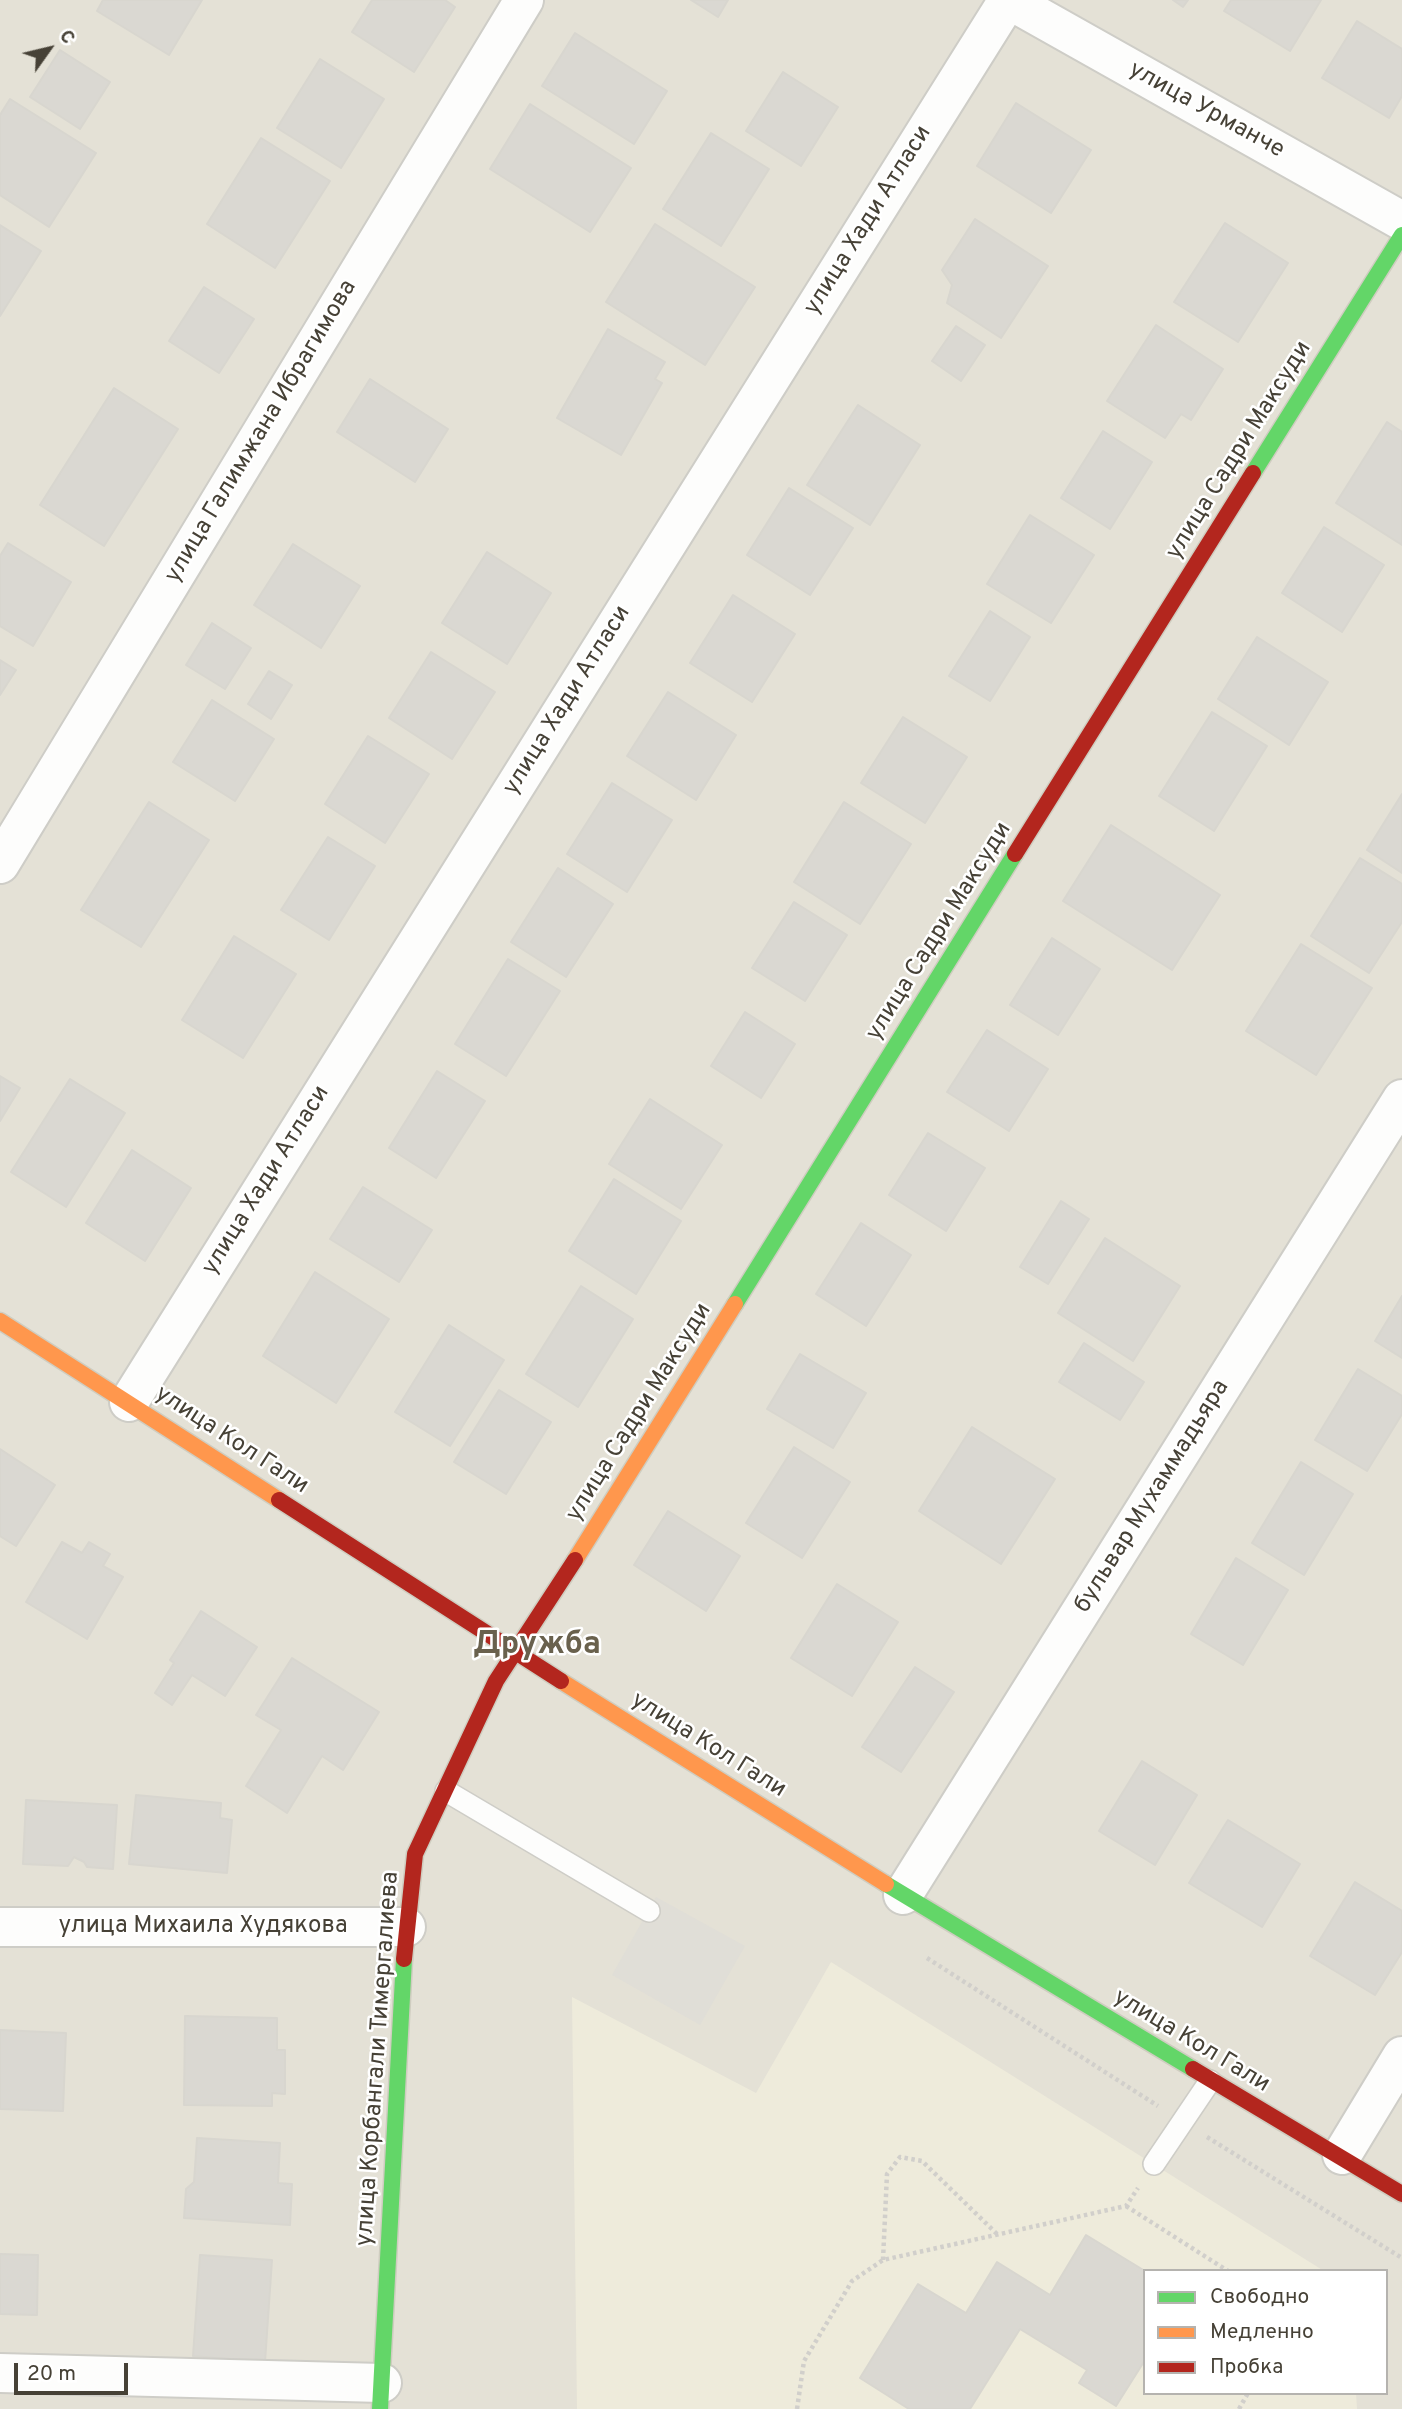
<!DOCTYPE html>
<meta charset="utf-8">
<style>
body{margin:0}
#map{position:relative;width:1402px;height:2409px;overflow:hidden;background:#f0efe9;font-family:Overpass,sans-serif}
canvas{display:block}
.legend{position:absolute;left:1143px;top:2269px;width:245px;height:126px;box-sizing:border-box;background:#fff;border:2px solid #b5b3af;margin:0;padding:9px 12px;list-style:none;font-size:21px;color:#464136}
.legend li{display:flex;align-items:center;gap:14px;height:35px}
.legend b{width:35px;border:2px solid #b5b3af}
.north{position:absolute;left:14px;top:14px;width:70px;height:70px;-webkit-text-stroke:5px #fff;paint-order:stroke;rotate:56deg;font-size:19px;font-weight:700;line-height:28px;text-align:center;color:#464136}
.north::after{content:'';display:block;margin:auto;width:24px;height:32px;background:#464136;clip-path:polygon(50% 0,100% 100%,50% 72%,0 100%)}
.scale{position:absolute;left:14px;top:2363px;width:114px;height:32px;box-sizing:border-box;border:4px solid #464136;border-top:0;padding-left:9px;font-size:21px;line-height:24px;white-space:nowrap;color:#464136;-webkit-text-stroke:5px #fff;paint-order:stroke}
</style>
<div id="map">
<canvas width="1402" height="2409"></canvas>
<ul class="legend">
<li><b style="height:9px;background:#63d668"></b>Свободно</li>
<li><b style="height:9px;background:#ff974d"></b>Медленно</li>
<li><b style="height:9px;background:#b3261e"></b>Пробка</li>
</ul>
<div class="north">С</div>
<div class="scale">20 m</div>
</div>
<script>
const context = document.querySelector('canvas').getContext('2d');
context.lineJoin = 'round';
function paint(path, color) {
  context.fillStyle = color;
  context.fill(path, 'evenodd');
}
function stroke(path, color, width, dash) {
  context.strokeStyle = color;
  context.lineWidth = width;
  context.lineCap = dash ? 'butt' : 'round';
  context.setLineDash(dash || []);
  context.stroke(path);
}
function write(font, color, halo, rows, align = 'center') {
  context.font = font + ' Overpass,sans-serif';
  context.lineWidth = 5;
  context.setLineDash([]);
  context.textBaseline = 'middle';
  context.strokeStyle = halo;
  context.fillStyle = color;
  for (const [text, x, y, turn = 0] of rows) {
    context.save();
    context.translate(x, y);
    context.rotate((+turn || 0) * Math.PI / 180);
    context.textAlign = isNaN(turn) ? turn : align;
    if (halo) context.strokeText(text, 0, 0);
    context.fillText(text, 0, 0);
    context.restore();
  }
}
paint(new Path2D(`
 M0,0H1402V2409H0ZM1145,2271H1386V2393H1145Z`), '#e4e1d6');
paint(new Path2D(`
 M656,1897L745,1946L700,2025L612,1975Z`), '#e0ded7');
paint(new Path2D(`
 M831,1962L1324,2271H1145V2393H1356L1357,2409H577L572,1997L756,2093Z`), '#eeebdb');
const building = new Path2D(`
 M103,0H202L169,55L97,11Z
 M372,0H445L455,7L414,72L352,32Z
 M691,0H728L718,17Z
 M1173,0H1188L1183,7Z
 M1231,0H1321L1290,51L1224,11Z
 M1357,21L1402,49V96L1389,118L1322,78Z
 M575,33L667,91L634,144L542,86Z
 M60,50L110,82L80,129L30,97Z
 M320,59L384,99L341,168L277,128Z
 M783,72L838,107L801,166L746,131Z
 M10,99L96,153L49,227L0,195V115Z
 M1016,103L1091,150L1051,213L977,166Z
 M530,104L631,168L590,232L490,169Z
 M711,133L769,169L721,246L663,209Z
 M261,138L330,181L275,268L207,224Z
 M975,219L1048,266L1001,338L947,303L952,285L942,270Z
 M1225,223L1288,263L1238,342L1174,302Z
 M655,224L755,287L705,365L606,302Z
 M0,225L41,251L0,316Z
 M204,287L254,319L219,373L169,341Z
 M1156,325L1223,369L1191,420L1181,414L1165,438L1107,401Z
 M956,326L985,345L961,381L932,361Z
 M608,329L665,362L655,379L662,383L621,455L557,418Z
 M370,379L448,429L415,482L337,432Z
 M114,388L178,429L104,546L40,505Z
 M858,405L920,445L870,525L807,485Z
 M1387,422L1402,432V545L1336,503Z
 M1103,431L1152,462L1110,529L1061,498Z
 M789,488L853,528L810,595L747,555Z
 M1030,515L1094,555L1051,623L987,584Z
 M1324,527L1384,565L1342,632L1282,593Z
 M8,543L71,582L33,646L0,626V556Z
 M293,544L360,586L321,648L254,605Z
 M487,552L551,593L507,664L442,623Z
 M733,595L795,634L752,702L690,663Z
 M990,611L1030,637L990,701L949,676Z
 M212,623L251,648L225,689L186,665Z
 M1257,637L1328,682L1289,745L1218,699Z
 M431,652L495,692L452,759L389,718Z
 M0,660L16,670L0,695Z
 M269,671L292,685L271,719L248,704Z
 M668,692L736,735L696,800L627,756Z
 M212,700L274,739L235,801L173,762Z
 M1212,712L1267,746L1214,831L1159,796Z
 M903,717L967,757L925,823L861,783Z
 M368,736L429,774L385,843L325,804Z
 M612,783L672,820L627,892L567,854Z
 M1402,794V873L1367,850Z
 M149,802L209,840L141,947L81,910Z
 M844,802L911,844L860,924L794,882Z
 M1111,825L1220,895L1172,970L1063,901Z
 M328,837L375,866L329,940L281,910Z
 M1360,858L1402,884V922L1369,973L1311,936Z
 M558,868L613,904L566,977L511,942Z
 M794,902L847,935L805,1001L752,968Z
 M234,936L296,974L243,1058L182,1020Z
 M1052,938L1100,969L1058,1035L1010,1005Z
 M1301,944L1372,988L1316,1075L1246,1031Z
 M508,959L560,991L506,1076L455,1044Z
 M745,1012L795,1044L761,1098L711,1066Z
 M987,1030L1048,1069L1009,1131L947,1092Z
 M437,1071L485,1101L436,1178L389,1148Z
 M0,1076L20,1088L0,1121Z
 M70,1079L125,1113L66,1207L11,1172Z
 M650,1099L722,1145L681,1209L609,1164Z
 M928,1133L985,1168L946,1231L889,1195Z
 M132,1150L191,1188L145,1261L86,1223Z
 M614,1179L681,1221L636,1294L569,1251Z
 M363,1187L432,1230L399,1282L330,1239Z
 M1061,1201L1089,1219L1048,1284L1020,1267Z
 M861,1223L911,1255L866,1326L816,1294Z
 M1105,1238L1180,1286L1133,1361L1058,1313Z
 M315,1272L389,1319L336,1403L263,1356Z
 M581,1286L633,1319L578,1407L526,1374Z
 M1402,1296V1358L1375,1341Z
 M449,1325L504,1360L450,1446L395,1412Z
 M1084,1343L1144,1382L1120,1420L1059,1382Z
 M800,1354L866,1393L833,1448L767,1409Z
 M1358,1369L1402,1396V1414L1367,1471L1315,1440Z
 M499,1390L551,1422L506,1494L454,1462Z
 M972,1427L1055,1479L1001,1564L919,1511Z
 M794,1447L850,1482L802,1558L746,1523Z
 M0,1449L55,1485L16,1546L0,1536Z
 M1301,1462L1353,1494L1304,1575L1252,1543Z
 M668,1511L740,1556L706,1611L634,1565Z
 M62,1542L82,1553L89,1542L110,1554L103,1566L123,1577L87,1639L26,1602Z
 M1236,1558L1288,1590L1243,1665L1191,1634Z
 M837,1584L898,1622L852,1696L791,1658Z
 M201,1611L257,1647L225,1696L192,1675L172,1705L155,1693L174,1663L170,1660Z
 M292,1658L379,1712L343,1770L322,1756L287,1813L246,1786L281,1730L256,1715Z
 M915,1667L954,1692L901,1772L862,1747Z
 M1142,1761L1197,1795L1155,1865L1099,1831Z
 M136,1795L221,1803L220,1818L232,1820L227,1873L129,1864Z
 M26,1800L117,1805L113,1869L87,1867L84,1862L74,1857L68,1866L23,1864Z
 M1228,1820L1300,1864L1262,1927L1189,1883Z
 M1355,1882L1402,1911V1952L1375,1995L1310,1956Z
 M185,2016L277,2018V2050H285V2094L272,2093V2106L184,2105Z
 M0,2030L66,2033L63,2111L0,2109Z
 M197,2138L280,2143L278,2183L292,2184L290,2225L184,2218L186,2189L194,2182Z
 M1086,2235L1145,2271V2360L1116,2406L1079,2383L1087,2370L1020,2329L970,2409H909L860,2378L918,2284L966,2313L997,2262L1050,2295Z
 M0,2254L38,2255L37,2315L0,2314Z
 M200,2255L272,2260L265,2362L193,2356Z`);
paint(building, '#dad8d2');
stroke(building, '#d8d6cf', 2);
const lane = new Path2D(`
 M446,1791L649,1911
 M1154,2164L1210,2081`);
const street = new Path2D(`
 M1009,0L1402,221
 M0,864L524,0
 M129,1402L1008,0
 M903,1895L1402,1099
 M0,1927H406
 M1342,2155L1402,2056
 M0,2373L382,2383`);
const fast = new Path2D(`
 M1253,473L1402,235
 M735,1304L1015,854
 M886,1884L1193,2069
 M380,2409L404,1959`);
const slow = new Path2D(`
 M0,1321L279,1500
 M575,1560L735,1304
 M561,1681L886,1884`);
const jam = new Path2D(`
 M1015,854L1253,473
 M279,1500L561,1681
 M404,1959L415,1854L496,1681L575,1560
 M1193,2069L1402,2194`);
stroke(lane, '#cecdc7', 24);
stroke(street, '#cecdc7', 42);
stroke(fast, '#cfcdc0', 19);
stroke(slow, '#cfcdc0', 19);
stroke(jam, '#cfcdc0', 19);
stroke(new Path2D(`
 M927,1958L1158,2106
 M1207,2137L1402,2258
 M1126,2206L1228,2271
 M883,2260L887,2174L900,2157L922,2161L997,2234
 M797,2409L804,2361L852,2281L883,2260L1126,2206L1138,2188
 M1239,2409L1248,2393`), '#d1cfcb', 4.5, [3.5, 3.5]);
stroke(lane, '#fdfdfc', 21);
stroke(street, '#fdfdfc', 38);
stroke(fast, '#63d668', 16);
stroke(slow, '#ff974d', 16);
stroke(jam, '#b3261e', 16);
write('24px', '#464136', '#fff', [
 ["улица Урманче",1206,111,29],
 ["улица Хади Атласи",869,221,-58],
 ["улица Галимжана Ибрагимова",262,432,-59],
 ["улица Садри Максуди",1240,451,-58],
 ["улица Хади Атласи",568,701,-58],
 ["улица Садри Максуди",940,932,-58],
 ["улица Хади Атласи",267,1181,-58],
 ["улица Садри Максуди",640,1413,-58],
 ["улица Кол Гали",231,1441,33],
 ["бульвар Мухаммадьяра",1153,1497,-58],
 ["улица Кол Гали",708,1746,32],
 ["улица Михаила Худякова",203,1927],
 ["улица Кол Гали",1191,2042,31],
 ["улица Корбангали Тимергалиева",379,2059,-86]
]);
write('bold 32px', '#69614d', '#fff', [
 ["Дружба",537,1647]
]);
</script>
